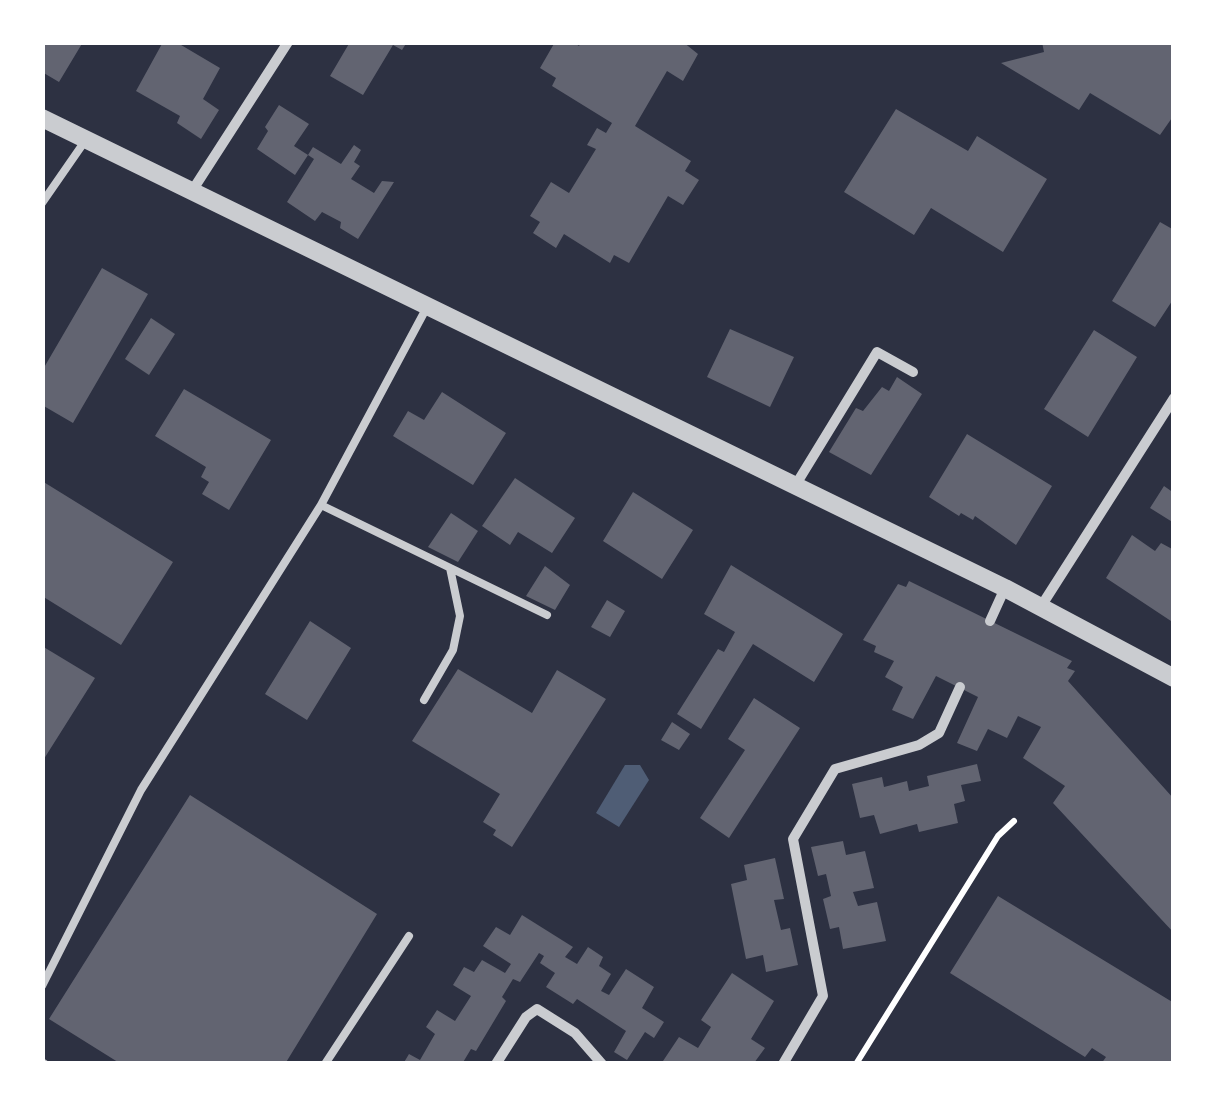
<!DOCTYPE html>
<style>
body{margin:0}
#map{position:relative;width:1216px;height:1106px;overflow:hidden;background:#2d3142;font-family:Lato,sans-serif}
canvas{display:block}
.frame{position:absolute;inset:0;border:45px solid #fff;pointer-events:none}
</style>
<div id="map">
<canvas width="1216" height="1106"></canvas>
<div class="frame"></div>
</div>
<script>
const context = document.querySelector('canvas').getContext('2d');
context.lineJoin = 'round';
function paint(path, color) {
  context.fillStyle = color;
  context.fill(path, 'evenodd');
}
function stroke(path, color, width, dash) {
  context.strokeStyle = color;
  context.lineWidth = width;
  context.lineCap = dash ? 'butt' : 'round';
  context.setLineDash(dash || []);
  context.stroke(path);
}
paint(new Path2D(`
 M625,765H640L649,780L619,827L596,813Z`), '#4f5d75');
paint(new Path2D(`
 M46,42H83L59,82L42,72V48Z
 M163,42H176L220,68L203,99L219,110L201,139L177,123L180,116L136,91Z
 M350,42H407L402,50L393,45L363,95L330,76Z
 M555,42H573L579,46L581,42H683L698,54L683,81L667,71L635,126L691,161L685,171L699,180L683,205L668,196L629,263L614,255L610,263L564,234L556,248L533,233L540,222L530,216L551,182L569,193L596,149L587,145L597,128L606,133L612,123L552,86L556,78L540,68Z
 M1042,42H1174V115L1160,135L1090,93L1079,110L1001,63L1044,52Z
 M279,105L309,124L294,146L308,155L295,175L257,149L268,131L265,127Z
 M896,109L968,151L977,136L1047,179L1003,252L931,208L914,235L844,192Z
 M354,145L361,150L354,162L360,166L351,179L374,193L382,181L394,182L358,239L340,228L341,222L322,212L315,221L287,202L314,159L308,155L313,147L341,164Z
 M1160,222L1174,230V298L1155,327L1112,301Z
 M102,268L148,294L73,423L42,405V371Z
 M151,318L175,334L149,375L125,359Z
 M730,329L794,357L770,407L707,377Z
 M1094,330L1137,357L1088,437L1044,409Z
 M897,377L922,394L871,475L829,452L856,408L863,411L882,387L889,391Z
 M184,389L271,440L229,510L202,494L209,482L201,477L206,467L155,436Z
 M442,392L506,433L473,485L393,436L408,411L424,420Z
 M967,434L1052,486L1016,545L975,516L973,520L961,513L959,516L929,497Z
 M515,478L575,518L552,553L518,532L510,545L482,526Z
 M42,481L173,562L121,645L42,596Z
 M1164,486L1174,493V523L1150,508Z
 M633,492L693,530L662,579L603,541Z
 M451,513L478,531L458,562L428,547Z
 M1132,535L1155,551L1161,543L1174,550V623L1106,578Z
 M731,565L843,634L814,682L753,644L701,729L677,714L718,649L724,652L735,632L704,614Z
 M545,566L570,585L555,610L526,596Z
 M909,581L1072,661L1067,668L1075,671L1068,681L1174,799V933L1053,803L1065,786L1023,758L1041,727L1018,716L1007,738L988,729L977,751L957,743L978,697L936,676L913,719L892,710L903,687L885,677L894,661L874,652L876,646L863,640L898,584L906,587Z
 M607,600L625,611L610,637L591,627Z
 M310,621L351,648L307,720L265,694Z
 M42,646L95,678L42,762Z
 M458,669L532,713L557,670L606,699L512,847L493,835L496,830L483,822L500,794L412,741Z
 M754,698L800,728L729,838L700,818L745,750L728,739Z
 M672,722L690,734L679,750L661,740Z
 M977,764L981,781L961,785L965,801L954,804L958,823L919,832L917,824L880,834L874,815L860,818L852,784L882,777L884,787L907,781L909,791L929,786L927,776Z
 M190,795L377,914L285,1064H121L49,1019Z
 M843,841L846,855L865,851L874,888L853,892L858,906L877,902L886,941L843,949L839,927L830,929L823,899L831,896L826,874L818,876L811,847Z
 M775,858L784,899L774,900L781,930L790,928L798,965L766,972L763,955L746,959L731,884L747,880L744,865Z
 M998,896L1174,1003V1064H1101L1106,1057L1092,1048L1085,1057L950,973Z
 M522,915L573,947L565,957L577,964L588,947L603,957L599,966L611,974L601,991L609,995L626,969L654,987L642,1008L664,1022L654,1038L645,1032L627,1060L614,1052L626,1031L577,999L573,1004L546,987L555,973L540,963L544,956L539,953L520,982L513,979L502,997L506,1001L476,1051L471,1049L462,1064H403L409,1054L420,1060L435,1034L426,1027L437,1010L455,1021L471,996L453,985L464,967L474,972L482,960L505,973L511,964L483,946L496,927L510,935Z
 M732,973L774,1001L751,1039L765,1048L754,1063L661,1064L679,1037L698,1048L711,1027L701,1020Z`), '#626471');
stroke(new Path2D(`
 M856,1064L998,836L1014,821`), '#fff', 6);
stroke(new Path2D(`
 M42,203L85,141
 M321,505L547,615
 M424,700L453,650L460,616L450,568
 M42,986L141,790L321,505L427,307
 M42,1062L45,1064
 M325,1064L409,936`), '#caccd0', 8);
stroke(new Path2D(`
 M192,191L288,42
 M795,486L877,352L913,372
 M1040,608L1174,398
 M990,621L1005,588
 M496,1064L526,1017L537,1009L575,1033L602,1064
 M783,1064L823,996L793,839L835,769L919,745L939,733L960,687`), '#caccd0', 10);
stroke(new Path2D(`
 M42,118L1005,588L1174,678`), '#caccd0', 18);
</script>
